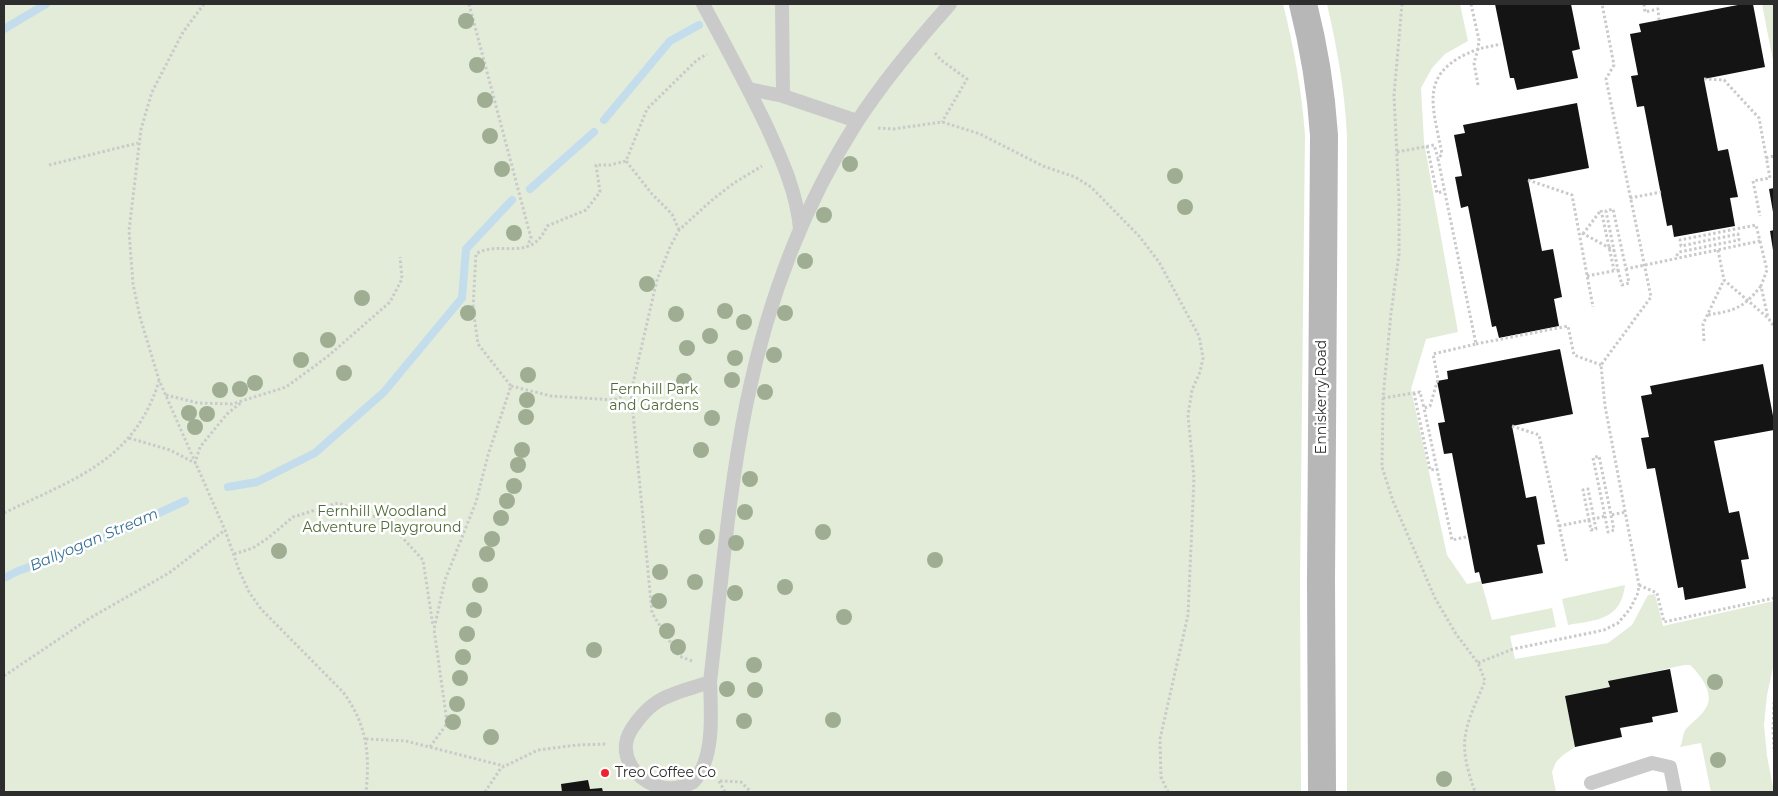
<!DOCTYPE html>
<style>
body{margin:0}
#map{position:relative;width:1778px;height:796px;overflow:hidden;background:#fff;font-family:Montserrat,sans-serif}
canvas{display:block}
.frame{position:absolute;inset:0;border:5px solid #2d2d2d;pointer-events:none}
</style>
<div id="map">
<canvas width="1778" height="796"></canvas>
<div class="frame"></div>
</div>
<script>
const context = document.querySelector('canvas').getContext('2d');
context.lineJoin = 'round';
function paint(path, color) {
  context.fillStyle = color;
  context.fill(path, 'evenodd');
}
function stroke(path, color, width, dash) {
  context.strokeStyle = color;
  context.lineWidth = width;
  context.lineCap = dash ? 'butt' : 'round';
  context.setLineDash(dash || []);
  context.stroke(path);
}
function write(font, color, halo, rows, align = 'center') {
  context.font = font + ' Montserrat,sans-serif';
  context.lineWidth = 5;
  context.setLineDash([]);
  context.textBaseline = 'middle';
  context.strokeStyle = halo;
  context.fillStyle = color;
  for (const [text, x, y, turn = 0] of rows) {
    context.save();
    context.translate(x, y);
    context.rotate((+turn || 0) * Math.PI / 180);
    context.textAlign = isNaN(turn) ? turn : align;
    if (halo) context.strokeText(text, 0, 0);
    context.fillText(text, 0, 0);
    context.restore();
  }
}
paint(new Path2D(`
 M4,4H1283C1294,48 1302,91 1305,136L1300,579L1301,792H4Z
 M1327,4H1460L1468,41L1445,54L1432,68L1421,88L1424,142L1458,332L1426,339L1411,389L1447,555L1467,584L1481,581L1492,620L1552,608L1556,627L1510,636L1515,659L1608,643L1632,625L1648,595L1655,594L1663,626L1774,601V663L1767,695L1764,725L1767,756L1774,792H1711L1701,743L1680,747C1683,742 1682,734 1686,729C1693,721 1702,716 1707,706C1714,693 1700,674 1690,665H1684L1629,677L1580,744L1563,755L1556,762L1552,772L1556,792H1347V136C1345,91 1337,48 1327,4Z
 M1762,4H1774V66Z
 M1625,585C1621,620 1597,620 1568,625L1562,599Z`), '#e3ecd9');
stroke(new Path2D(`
 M4,29L46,4
 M604,120L670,41L699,25
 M530,189L594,132
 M228,487L257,482L315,453L384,392L462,298L466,249L512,200
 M4,578L18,571L85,547L185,501`), '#c3dded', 8);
paint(new Path2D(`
 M1495,4H1571L1580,49L1572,51L1578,78L1517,90L1514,78H1510Z
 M1743,4H1753L1765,67L1704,79L1718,151L1728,149L1738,197L1730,198L1735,226L1674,237L1672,225L1667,226L1644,106L1637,107L1631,76L1638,75L1630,34L1641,32L1639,24Z
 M1577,103L1589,168L1528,180L1542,251L1553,249L1562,297L1554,299L1559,326L1499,338L1496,326L1492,327L1468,206L1461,208L1455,177L1462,176L1454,135L1465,133L1463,125Z
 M1774,188V212H1773L1769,189Z
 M1774,230V250H1773L1770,231Z
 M1560,349L1573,414L1512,426L1526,498L1536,496L1545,544L1537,545L1543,573L1482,584L1479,572L1475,573L1452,453L1444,454L1438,423L1445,422L1437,381L1448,379L1447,371Z
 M1763,364L1774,421V430L1714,441L1729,513L1739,511L1749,559L1741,560L1746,588L1685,600L1683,587L1678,588L1655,468L1647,469L1641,438L1649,437L1641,396L1652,394L1650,386Z
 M1670,669L1678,712L1652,717L1653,722L1620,728L1622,737L1575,747L1565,696L1610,687L1608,681Z
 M588,780L590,789L602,788L603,792H562L561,784Z`), '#141414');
stroke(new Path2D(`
 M204,4L183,32L152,92L141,129L129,231L133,284L140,317L159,380L225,530L239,570L249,592L261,609L343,692C367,725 370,753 366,792
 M469,4L531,238L527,247
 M1402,4L1394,95L1399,199V254L1391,313L1383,398L1382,467L1393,501L1435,598L1456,634L1478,663L1485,681C1478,699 1467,719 1465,738C1463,757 1469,774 1475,792
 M1644,4L1645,12L1658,9L1659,20
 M935,53L941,60L967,79L942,122
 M1704,79L1724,80L1759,118L1770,178L1753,181L1760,216
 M1478,85L1474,63L1478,49L1501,44
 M878,128L893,129L942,122L980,134L1043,166L1075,177L1091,187L1139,236L1159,262L1199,336L1203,358L1200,372L1192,390L1188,415L1194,478L1188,615L1160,739L1161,777L1168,792
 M1427,146L1437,193L1444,191
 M1397,152L1434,145L1438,158
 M1766,158L1774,156
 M49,165L138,143
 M1528,180L1572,195L1593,307
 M1630,198L1661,192
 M679,230L672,214L652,194L626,161L647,109L697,60L707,54
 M1582,233L1615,251
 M1583,234L1601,210L1614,270
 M1760,241L1767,270L1761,286L1768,318
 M1718,250L1724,280L1768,318L1774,326
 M1618,270L1622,285L1629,283L1626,269
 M1587,276L1618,270L1606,211L1613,209L1626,269L1760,241L1756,225L1680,240L1681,246L1738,234L1739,240L1679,252L1675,258
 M1708,315C1736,310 1742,309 1761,286
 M1704,341L1703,324L1724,280
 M1476,344L1568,326L1574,355L1601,365
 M511,386L551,396L614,400L631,392
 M1414,393L1430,470L1437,469
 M166,395L198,403L232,404L286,387L327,357L390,302L402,279L400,257
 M1383,398L1420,392L1424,408
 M1512,426L1539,435L1567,562
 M129,438L170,450L195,463L200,447L227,414L242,402
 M4,513C73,479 134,462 159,381
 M1605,516L1608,532L1614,530L1611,515
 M1589,520L1591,530L1596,529L1594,519
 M1559,526L1589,520L1583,490L1588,489L1594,519L1605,516L1593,458L1599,456L1611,515L1626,512
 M1466,537L1452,540L1424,408L1430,406L1438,379L1433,354L1476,344L1438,159L1442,154C1432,102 1418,72 1478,49L1479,40L1471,4
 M234,554L253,548L268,538L293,517L338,503L387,521L423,560L433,626
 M1639,585L1657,593L1664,622L1774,598
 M692,661L679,656L652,613L631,392L657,280L670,247L679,230L712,200L734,183L762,166
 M1478,663L1513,649L1604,630L1618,623L1630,609L1638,593L1639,585L1605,406L1601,365L1651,297L1606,79L1614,65L1602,4
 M4,676L90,618L169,573L225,530
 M1774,702L1773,730L1774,749
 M366,739L406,741L504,766
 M430,747L446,725V715L434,629L445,580L476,502L488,455L511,386L478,344L473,308L476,254C499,239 531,264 547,226L586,210L600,192L596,165H610L626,161
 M719,781L725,792
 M720,781L741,782L751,792
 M485,792L501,768L538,750L577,745L607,744`), '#cacaca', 3, [2.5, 2.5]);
stroke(new Path2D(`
 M703,4C725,45 747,85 767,127C782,160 797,193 800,229
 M782,4L783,96
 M749,89L783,96L857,121
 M710,682C693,688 672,692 657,702C646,709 627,730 626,744C623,771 655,794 680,787C685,785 690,785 694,781C715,758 711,711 710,682C721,589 728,493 747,401C767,304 803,206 857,122C884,80 917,41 950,4
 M1591,783L1652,763L1670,767L1675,792`), '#cacaca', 14);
stroke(new Path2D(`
 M1303,4C1314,47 1321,90 1324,135L1321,580L1322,792`), '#b7b7b7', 28);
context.fillStyle = '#9fae92';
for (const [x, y] of [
 [466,21],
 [477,65],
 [485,100],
 [490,136],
 [850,164],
 [502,169],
 [1175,176],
 [1185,207],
 [824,215],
 [514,233],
 [805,261],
 [647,284],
 [362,298],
 [725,311],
 [468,313],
 [785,313],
 [676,314],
 [744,322],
 [710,336],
 [328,340],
 [687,348],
 [774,355],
 [735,358],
 [301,360],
 [344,373],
 [528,375],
 [732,380],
 [684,381],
 [255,383],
 [240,389],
 [220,390],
 [765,392],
 [527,400],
 [189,413],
 [207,414],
 [526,417],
 [712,418],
 [195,427],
 [522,450],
 [701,450],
 [518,465],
 [750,479],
 [514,486],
 [507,501],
 [745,512],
 [501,518],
 [823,532],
 [707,537],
 [492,539],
 [736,543],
 [279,551],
 [487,554],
 [935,560],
 [660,572],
 [695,582],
 [480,585],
 [785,587],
 [735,593],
 [659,601],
 [474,610],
 [844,617],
 [667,631],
 [467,634],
 [678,647],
 [594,650],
 [463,657],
 [754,665],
 [460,678],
 [1715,682],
 [727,689],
 [755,690],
 [457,704],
 [833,720],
 [744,721],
 [453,722],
 [491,737],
 [1718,760],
 [1444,779]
]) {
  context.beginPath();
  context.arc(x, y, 8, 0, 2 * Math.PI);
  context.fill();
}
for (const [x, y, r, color] of [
 [605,773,5,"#f02333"]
]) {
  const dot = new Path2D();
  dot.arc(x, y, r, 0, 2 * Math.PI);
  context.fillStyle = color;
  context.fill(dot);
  stroke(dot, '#fff', 2);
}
write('14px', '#506b38', '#fff', [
 ["Fernhill Park",654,390],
 ["and Gardens",654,406],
 ["Fernhill Woodland",382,512],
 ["Adventure Playground",382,528]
]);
write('14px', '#2d2d2d', '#fff', [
 ["Enniskerry Road",1322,397,-90]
]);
write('14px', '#2d2d2d', '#fff', [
 ["Treo Coffee Co",615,773]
], 'left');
write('italic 15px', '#367093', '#fff', [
 ["Ballyogan Stream",94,540,-23]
]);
</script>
